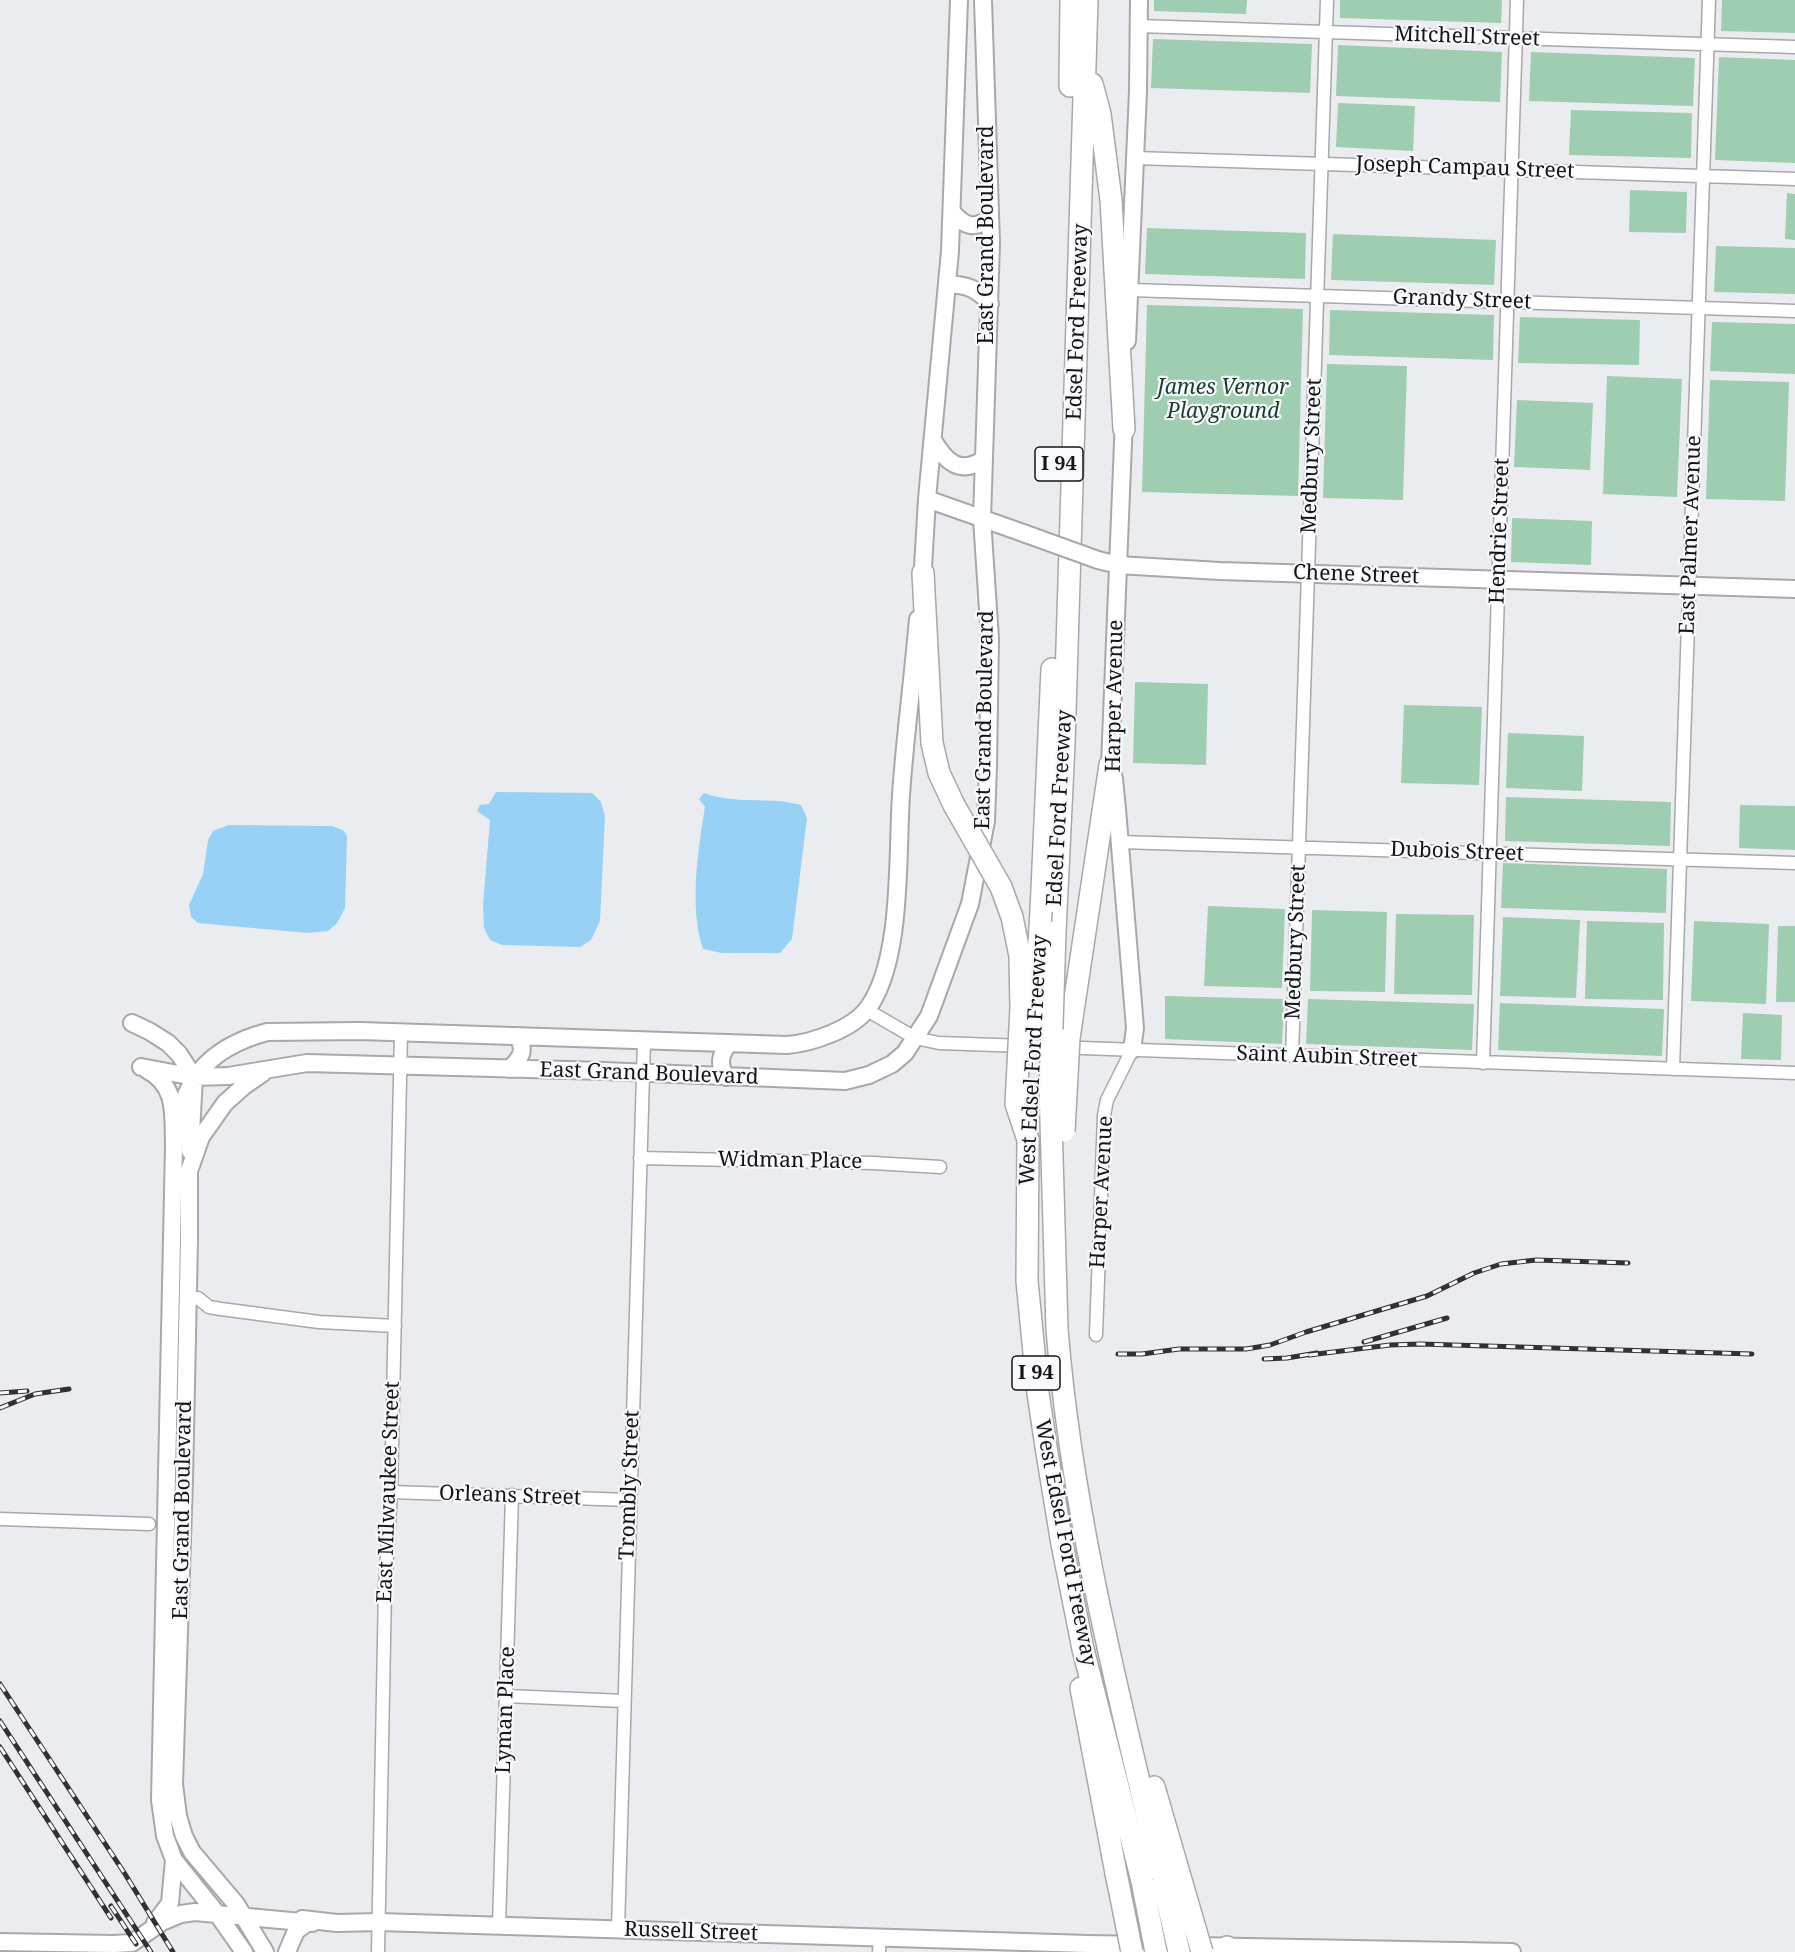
<!DOCTYPE html>
<html>
<head>
<meta charset="utf-8">
<style>
	body { margin:0 }
	canvas { display:block; background:#ebecef }
</style>
</head>
<body>
<canvas width="1795" height="1952"></canvas>
<script>
const ctx = document.querySelector('canvas').getContext('2d');
ctx.lineJoin = 'round';
function fillPath(path, color) { ctx.fillStyle = color; ctx.fill(path, 'evenodd'); }
function trace(path, color, width, dash) { ctx.strokeStyle = color; ctx.lineWidth = width; ctx.lineCap = dash ? 'butt' : 'round'; ctx.setLineDash(dash || []); ctx.stroke(path); }
function label(font, color, halo, rows, align = 'center') {
  ctx.font = font + ' "Noto Serif",serif'; ctx.lineWidth = 4.5; ctx.setLineDash([]); ctx.textBaseline = 'middle'; ctx.strokeStyle = halo; ctx.fillStyle = color; for (const [text, x, y, turn = 0] of rows) {
    ctx.save(); ctx.translate(x, y); ctx.rotate((+turn || 0) * Math.PI / 180); ctx.textAlign = isNaN(turn) ? turn : align; if (halo) ctx.strokeText(text, 0, 0); ctx.fillText(text, 0, 0); ctx.restore();
  }
}
fillPath(new Path2D(`
	M1154,0H1247L1246,14L1154,11Z
	M1340,0H1502L1501,23L1340,18Z
	M1722,0H1795V33L1721,31Z
	M1153,39L1312,44L1310,93L1151,88Z
	M1338,45L1502,52L1500,102L1336,96Z
	M1531,52L1695,58L1693,106L1529,101Z
	M1719,57L1795,60V163L1715,160Z
	M1338,103L1415,106L1413,151L1336,147Z
	M1571,110L1692,113L1691,158L1569,155Z
	M1630,190L1687,192L1686,233L1629,232Z
	M1787,193L1795,194V240L1785,239Z
	M1147,228L1306,233L1305,279L1145,274Z
	M1333,234L1496,240L1494,285L1331,280Z
	M1716,246L1795,248V294L1714,292Z
	M1147,305L1303,309L1298,496L1142,492Z
	M1330,310L1494,315L1493,360L1329,355Z
	M1520,317L1640,320L1639,365L1518,363Z
	M1712,322L1795,324V374L1710,371Z
	M1327,364L1407,366L1403,500L1323,498Z
	M1607,376L1682,379L1677,497L1603,494Z
	M1710,380L1789,382L1785,501L1706,499Z
	M1517,400L1593,403L1590,470L1514,467Z
	M1512,518L1592,521L1591,565L1511,562Z
	M1135,682L1208,684L1206,765L1133,763Z
	M1404,705L1482,707L1479,785L1401,783Z
	M1508,733L1584,736L1582,791L1506,788Z
	M1506,797L1671,802L1670,846L1505,841Z
	M1740,805L1795,806V850L1739,848Z
	M1503,863L1667,869L1666,913L1501,908Z
	M1208,906L1285,909L1282,988L1204,986Z
	M1312,910L1387,912L1385,992L1310,991Z
	M1396,914L1474,915L1472,995L1394,994Z
	M1503,917L1580,920L1576,998L1500,996Z
	M1587,921L1664,923L1663,1000L1585,999Z
	M1694,921L1769,924L1766,1004L1691,1001Z
	M1778,926H1795V1002H1776Z
	M1165,996L1284,999L1282,1044L1165,1039Z
	M1308,999L1474,1004L1472,1050L1306,1044Z
	M1500,1003L1664,1009L1662,1056L1498,1050Z
	M1743,1013L1782,1015L1781,1060L1741,1059Z`), '#9ecdb2');
fillPath(new Path2D(`
	M496,792L592,793L601,802L605,816L600,921L591,940L580,947L502,945L490,940L484,928L483,905L490,820L477,811L480,805L489,804Z
	M704,793C735,805 769,796 801,805L807,818L792,939L780,953H722L703,949C689,907 698,850 705,807L699,799Z
	M229,825L332,826L343,830L347,836L345,908L337,923L328,931L308,933L198,923L191,917L189,905L203,874L208,840L213,831Z`), '#97d1f6');
const street = new Path2D(`
	M1138,26L1795,47
	M1135,158L1795,179
	M1130,290L1795,311
	M1120,842L1795,863
	M867,1010L915,1038L939,1043L1795,1073
	M1292,1056L1327,0
	M1483,1063L1517,0
	M1673,1069L1709,0
	M640,1158L873,1163L940,1167
	M198,1298L209,1307L221,1309L319,1322L395,1326
	M1096,1335L1104,1115L1107,1100L1132,1050
	M391,1492L630,1500
	M0,1519L149,1524
	M506,1696L624,1701
	M499,1926L512,1495
	M618,1929L644,1040
	M378,1952L385,1589L391,1492L401,1033
	M879,1952L880,1937`);
const secondary = new Path2D(`
	M952,212C964,226 975,231 990,217
	M947,284C967,285 977,288 990,304
	M1127,341L1138,91L1139,0
	M1124,418L1110,765L1114,779L1117,809L1135,1028L1132,1050
	M933,440C945,461 960,476 984,459
	M927,499L1026,534
	M1098,560L1118,565L1220,571L1795,589
	M922,584L927,499L950,251L959,0
	M132,1023L149,1031L168,1043L179,1054L194,1077L190,1151
	M141,1067L194,1077L228,1076L307,1063L603,1071L845,1081L869,1075L892,1064L905,1053L929,1016L970,904L986,821L988,766L990,639L982,519L991,243L983,0
	M509,1069C520,1059 527,1051 517,1036
	M147,1070C178,1086 173,1116 174,1146L160,1800L165,1836L174,1860L218,1915L244,1952
	M263,1073L244,1086L225,1103L201,1137L189,1171V1240L184,1480L174,1784L178,1816L184,1836L192,1852L236,1904L265,1952
	M726,1077C718,1064 720,1055 729,1043
	M174,1146C181,1083 204,1049 267,1032L360,1031L787,1045C812,1043 853,1029 868,1008C903,960 897,854 901,795C905,736 913,678 918,619
	M302,1919L337,1923L379,1922L1088,1944L1512,1952
	M155,1923L170,1903L174,1860
	M0,1942L113,1944L132,1943L162,1922L181,1914L195,1912L312,1923
	M287,1952L296,1931L307,1923`);
const highway = new Path2D(`
	M1092,84L1100,114L1111,200L1124,429
	M1070,86L1071,0
	M923,573L932,743L939,773L954,805
	M1041,911L1052,669
	M1055,932L1064,744L1087,0
	M1069,1038L1110,765
	M1028,1140L1027,1281L1038,1393L1046,1447L1062,1544L1083,1649L1142,1881
	M1057,1329C1072,1516 1120,1701 1163,1882
	M1081,1688L1116,1873
	M1154,1787L1179,1873
	M1227,1947V1952`);
trace(street, '#a8a8ab', 15);
trace(secondary, '#a8a8ab', 20);
trace(highway, '#a8a8ab', 24);
trace(street, '#fff', 12);
trace(secondary, '#fff', 16);
trace(highway, '#fff', 21);
const rail = new Path2D(`
	M1364,1342L1447,1318
	M1118,1354H1142L1179,1349H1246L1270,1345L1306,1332L1427,1296L1474,1273L1501,1264L1536,1260L1628,1263
	M1309,1355L1390,1345L1420,1344L1752,1354
	M1264,1359L1287,1358L1317,1353
	M0,1393L27,1391
	M0,1408L35,1394L69,1389
	M0,1684L125,1874L173,1952
	M0,1721L151,1952
	M0,1747L111,1918
	M111,1906L136,1944`);
trace(rail, '#303133', 5);
trace(rail, '#f8f9fc', 3, [9]);
const secondaryBridge = new Path2D(`
	M1026,534L1098,560`);
const highwayBridge = new Path2D(`
	M954,805L1001,887L1012,917L1020,956L1021,1008L1016,1104L1028,1140
	M1055,932L1050,1087L1057,1329
	M1034,1028L1041,911
	M1064,1131L1069,1038
	M1116,1873L1132,1952
	M1179,1873L1202,1952
	M1142,1881L1156,1952
	M1163,1882L1179,1952`);
trace(secondaryBridge, '#a8a8ab', 20, []);
trace(highwayBridge, '#a8a8ab', 24, []);
trace(secondaryBridge, '#fff', 16);
trace(highwayBridge, '#fff', 21);
for (const [x, y, w] of [
	[1059,464,48],
	[1036,1373,48]
]) { const box = new Path2D(); box.roundRect(x - w / 2, y - 17, w, 34, 4.5); ctx.fillStyle = '#f8f9fc'; ctx.fill(box); trace(box, '#131415', 1.5); }
label('bold 20px', '#131415', null, [
	["I 94",1059,464],
	["I 94",1036,1373]
]);
label('21px', '#131415', '#f8f9fc', [
	["Mitchell Street",1467,37,2],
	["Joseph Campau Street",1465,168,2],
	["East Grand Boulevard",987,235,-90],
	["Grandy Street",1462,300,2],
	["Edsel Ford Freeway",1078,322,-88],
	["Medbury Street",1312,456,-88],
	["Hendrie Street",1500,531,-88],
	["East Palmer Avenue",1691,535,-88],
	["Chene Street",1356,575,2],
	["Harper Avenue",1115,696,-89],
	["East Grand Boulevard",985,720,-89],
	["Edsel Ford Freeway",1060,808,-87],
	["Dubois Street",1457,852,2],
	["Medbury Street",1296,942,-88],
	["Saint Aubin Street",1327,1057,2],
	["West Edsel Ford Freeway",1034,1060,-87],
	["East Grand Boulevard",649,1074,2],
	["Widman Place",790,1161,1],
	["Harper Avenue",1102,1192,-87],
	["Trombly Street",630,1485,-88],
	["East Milwaukee Street",389,1492,-88],
	["Orleans Street",510,1496,2],
	["East Grand Boulevard",183,1510,-89],
	["West Edsel Ford Freeway",1065,1543,79],
	["Lyman Place",506,1710,-88],
	["Russell Street",691,1932,2]
]);
label('italic 21px', '#193c2b', '#f8f9fc', [
	["James Vernor",1223,388],
	["Playground",1223,412]
]);
</script>
</body>
</html>
